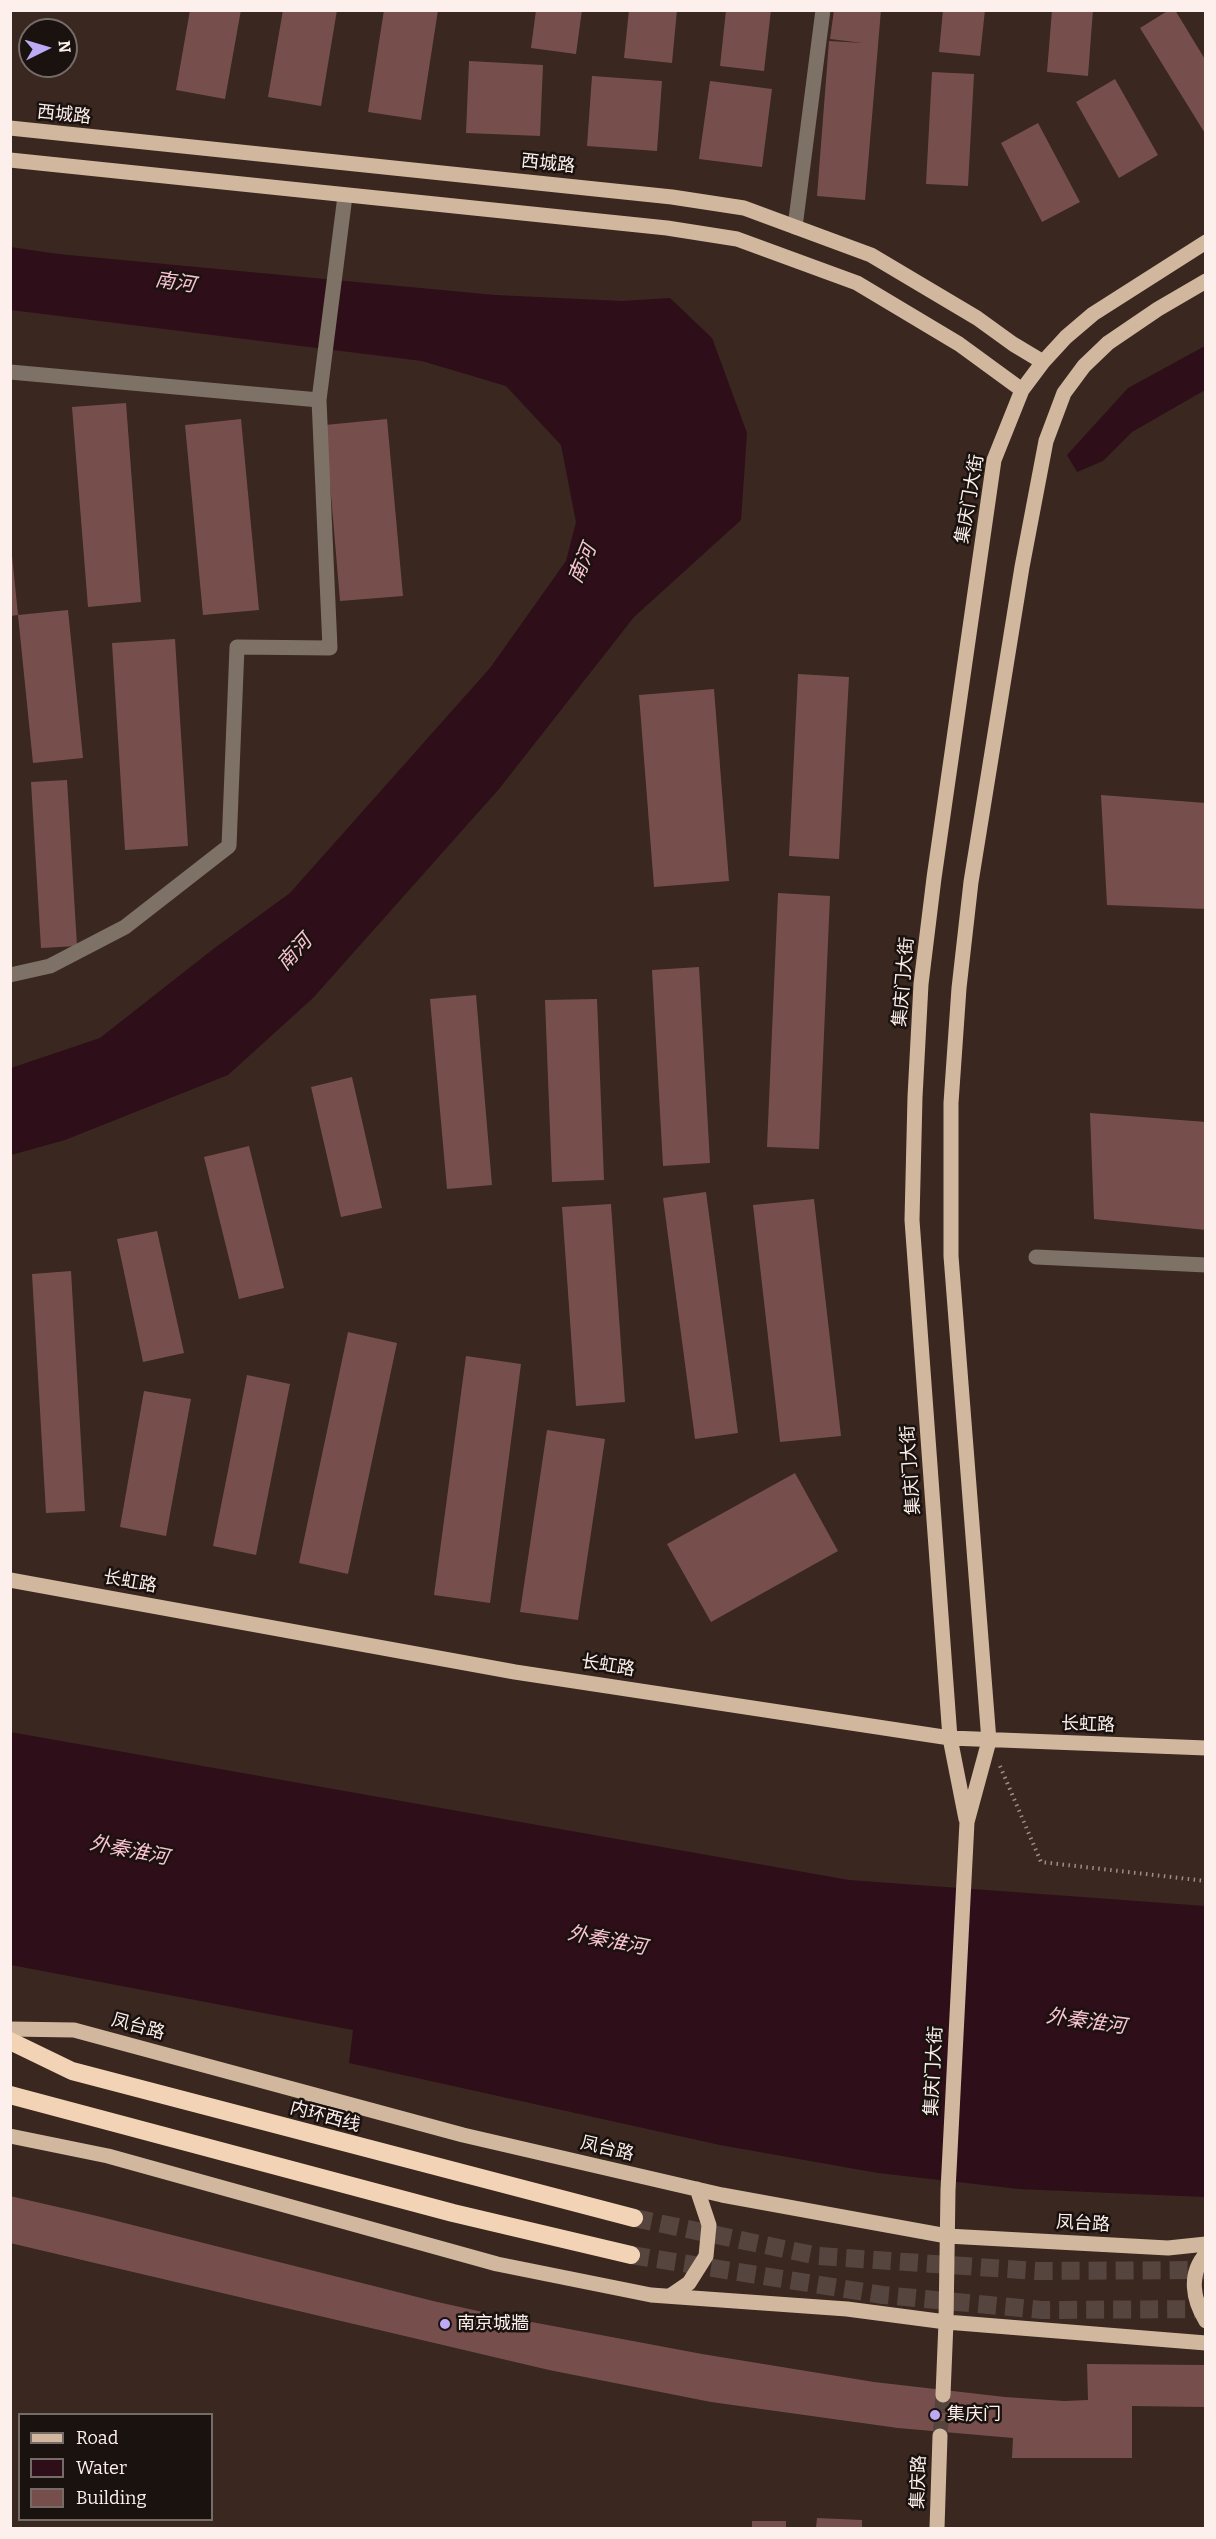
<!DOCTYPE html>
<html>
<head>
<meta charset="utf-8">
<style>
	body { margin:0 }
	#map { position:relative; width:1216px; height:2539px; overflow:hidden; background:#392720; font-family:Bitter,serif }
	canvas { display:block }
	.frame { position:absolute; inset:0; border:12px solid #fdf0ec; pointer-events:none }
	.legend { position:absolute; left:18px; top:2413px; width:195px; height:108px; box-sizing:border-box; background:#1a120f; border:2px solid #756b67; margin:0; padding:8px 10px; list-style:none; font-size:18px; color:#fdf0ec }
	.legend li { display:flex; align-items:center; gap:12px; height:30px }
	.legend b { width:30px; border:2px solid #756b67 }
	.north { position:absolute; left:18px; top:18px; width:60px; height:60px; box-sizing:border-box; background:#1a120f; border:2px solid #756b67; border-radius:50%; rotate:85deg; font-size:16px; font-weight:700; line-height:24px; text-align:center; color:#fdf0ec }
	.north::after { content:''; display:block; margin:auto; width:21px; height:27px; background:#bcaaf5; clip-path:polygon(50% 0,100% 100%,50% 72%,0 100%) }
</style>
</head>
<body>
<div id="map">
<canvas width="1216" height="2539"></canvas>
<div class="frame"></div>
<ul class="legend">
<li><b style="height:8px;background:#d2b79f"></b>Road</li>
<li><b style="height:16px;background:#2d0e19"></b>Water</li>
<li><b style="height:16px;background:#764f4d"></b>Building</li>
</ul>
<div class="north">N</div>
</div>
<script>
const ctx = document.querySelector('canvas').getContext('2d');
ctx.lineJoin = 'round';
function fillPath(path, color) { ctx.fillStyle = color; ctx.fill(path, 'evenodd'); }
function trace(path, color, width, dash) { ctx.strokeStyle = color; ctx.lineWidth = width; ctx.lineCap = dash ? 'butt' : 'round'; ctx.setLineDash(dash || []); ctx.stroke(path); }
function label(font, color, halo, rows, align = 'center') {
  ctx.font = font + ' Bitter,"Noto Sans SC",serif'; ctx.lineWidth = 5; ctx.setLineDash([]); ctx.textBaseline = 'middle'; ctx.strokeStyle = halo; ctx.fillStyle = color; for (const [text, x, y, turn = 0] of rows) {
    ctx.save(); ctx.translate(x, y); ctx.rotate((+turn || 0) * Math.PI / 180); ctx.textAlign = isNaN(turn) ? turn : align; if (halo) ctx.strokeText(text, 0, 0); ctx.fillText(text, 0, 0); ctx.restore();
  }
}
fillPath(new Path2D(`
	M10,247L58,254L495,295L622,301L670,298L712,338L747,433L741,520L634,617L499,789L313,998L228,1075L65,1140L11,1155V1068L100,1038L212,950L290,893L490,668L566,561L576,522L561,445L506,386L422,361L11,310Z
	M1205,346V390L1132,432L1103,461L1077,472L1067,455L1128,388Z
	M10,1732L849,1880L1205,1906V2197L1019,2189L878,2173L720,2145L349,2063L353,2030L11,1965Z`), '#2d0e19');
fillPath(new Path2D(`
	M190,10H241L225,99L176,90Z
	M283,10H337L321,106L268,97Z
	M384,10H438L421,120L368,112Z
	M536,10H582L576,54L531,48Z
	M629,10H677L672,63L624,58Z
	M726,10H771L764,71L720,66Z
	M834,10H881L865,200L817,196L829,41L863,43L830,39Z
	M943,10H985L980,56L939,52Z
	M1052,10H1093L1088,76L1047,72Z
	M1169,10H1175L1206,61V135L1140,28Z
	M469,61L543,65L540,136L466,133Z
	M932,72L974,74L968,186L926,184Z
	M592,76L662,81L657,151L587,146Z
	M1115,79L1158,155L1119,178L1076,102Z
	M710,81L772,89L762,167L699,159Z
	M1038,123L1080,202L1042,222L1001,143Z
	M126,403L141,602L88,607L72,407Z
	M241,419L259,610L203,615L185,425Z
	M387,419L403,596L340,601L325,425Z
	M10,535L18,615L10,616Z
	M68,610L83,758L33,763L18,615Z
	M175,639L188,846L125,850L112,643Z
	M798,674L849,677L839,859L789,856Z
	M714,689L729,881L654,887L639,695Z
	M67,780L77,946L41,948L31,782Z
	M1101,795L1206,803V909L1107,905Z
	M778,893L830,896L819,1149L767,1147Z
	M699,967L710,1163L663,1166L652,970Z
	M476,995L492,1185L447,1189L430,999Z
	M597,999L604,1180L552,1182L545,1000Z
	M352,1077L382,1208L341,1217L311,1087Z
	M1090,1113L1206,1122V1230L1094,1219Z
	M249,1146L284,1288L239,1299L204,1157Z
	M706,1192L738,1433L695,1439L663,1198Z
	M814,1199L841,1436L780,1442L753,1205Z
	M611,1204L625,1402L576,1406L562,1207Z
	M157,1231L184,1353L143,1362L117,1239Z
	M71,1271L85,1511L46,1513L32,1274Z
	M348,1332L397,1343L348,1574L299,1563Z
	M466,1356L521,1364L490,1603L434,1595Z
	M247,1375L290,1384L256,1555L213,1546Z
	M144,1391L191,1399L166,1536L120,1527Z
	M547,1430L605,1439L578,1620L520,1612Z
	M795,1473L838,1551L711,1622L667,1544Z
	M10,2196L97,2216L433,2301L505,2317L702,2354L874,2382L1005,2397L1064,2401L1088,2400L1087,2364L1206,2365V2407L1132,2406V2458H1012L1013,2438L898,2428L711,2402L549,2370L10,2243Z
	M817,2518L862,2520V2528H816Z
	M752,2521H786V2528H752Z`), '#764f4d');
trace(new Path2D(`
	M940,2436L943,2395`), '#56453f', 15, [15, 8]);
trace(new Path2D(`
	M634,2218L818,2256L1037,2271L1206,2270
	M631,2255L883,2295L1042,2310L1206,2309`), '#56453f', 18, [18, 9]);
trace(new Path2D(`
	M1000,1766L1041,1862L1206,1881`), '#9e8e89', 4, [1.5, 4.5]);
trace(new Path2D(`
	M795,227L823,10
	M10,372L319,400
	M10,975L50,966L125,927L229,846L237,647L330,648L319,400L345,196
	M1036,1257L1206,1265`), '#7e7166', 15);
trace(new Path2D(`
	M10,128L672,197L744,208L871,255L977,318L1013,344L1043,362
	M10,160L667,228L737,239L857,283L959,344L1022,390
	M10,1580L515,1672L950,1738L1206,1748
	M966,1819L950,1738L912,1220L915,1097L921,984L934,878L994,460L1022,390L1043,362L1066,337L1093,314L1206,242
	M10,2029L74,2030L463,2135L722,2195L947,2236L1168,2248L1206,2244
	M10,2136L108,2156L497,2264L651,2295L847,2309L946,2322L1206,2343
	M1206,2254C1188,2274 1193,2300 1206,2321
	M670,2296L689,2283L706,2256L709,2225L697,2189
	M943,2395L946,2322L948,2190L967,1822L989,1741L951,1256V1103L959,988L971,882L1022,567L1046,441L1064,393L1084,366L1108,343L1158,309L1206,281
	M937,2528L940,2436`), '#d2b79f', 15);
trace(new Path2D(`
	M10,2041L72,2071L634,2218
	M10,2095L453,2213L631,2255`), '#f3d3b5', 18);
for (const [x, y, r, color] of [
	[445,2324,6,"#bcaaf5"],
	[935,2415,6,"#bcaaf5"]
]) { const dot = new Path2D(); dot.arc(x, y, r, 0, 2 * Math.PI); ctx.fillStyle = color; ctx.fill(dot); trace(dot, '#1a120f', 2); }
label('18px', '#fdf0ec', '#1a120f', [
	["西城路",64,115,6],
	["西城路",548,164,6],
	["集庆门大街",970,499,-80],
	["集庆门大街",904,982,-85],
	["集庆门大街",911,1470,-94],
	["长虹路",130,1582,10],
	["长虹路",608,1666,9],
	["长虹路",1088,1725,2],
	["凤台路",138,2027,15],
	["集庆门大街",934,2071,-87],
	["内环西线",325,2117,15],
	["凤台路",607,2149,13],
	["凤台路",1083,2224,3],
	["集庆路",919,2482,-88]
]);
label('18px', '#fdf0ec', '#1a120f', [
	["南京城牆",457,2324],
	["集庆门",947,2415]
], 'left');
label('italic 20px', '#fbc3d3', '#1a120f', [
	["南河",175,283,9],
	["南河",583,564,-67],
	["南河",295,953,-48],
	["外秦淮河",129,1851,11],
	["外秦淮河",607,1941,11],
	["外秦淮河",1086,2022,8]
]);
</script>
</body>
</html>
